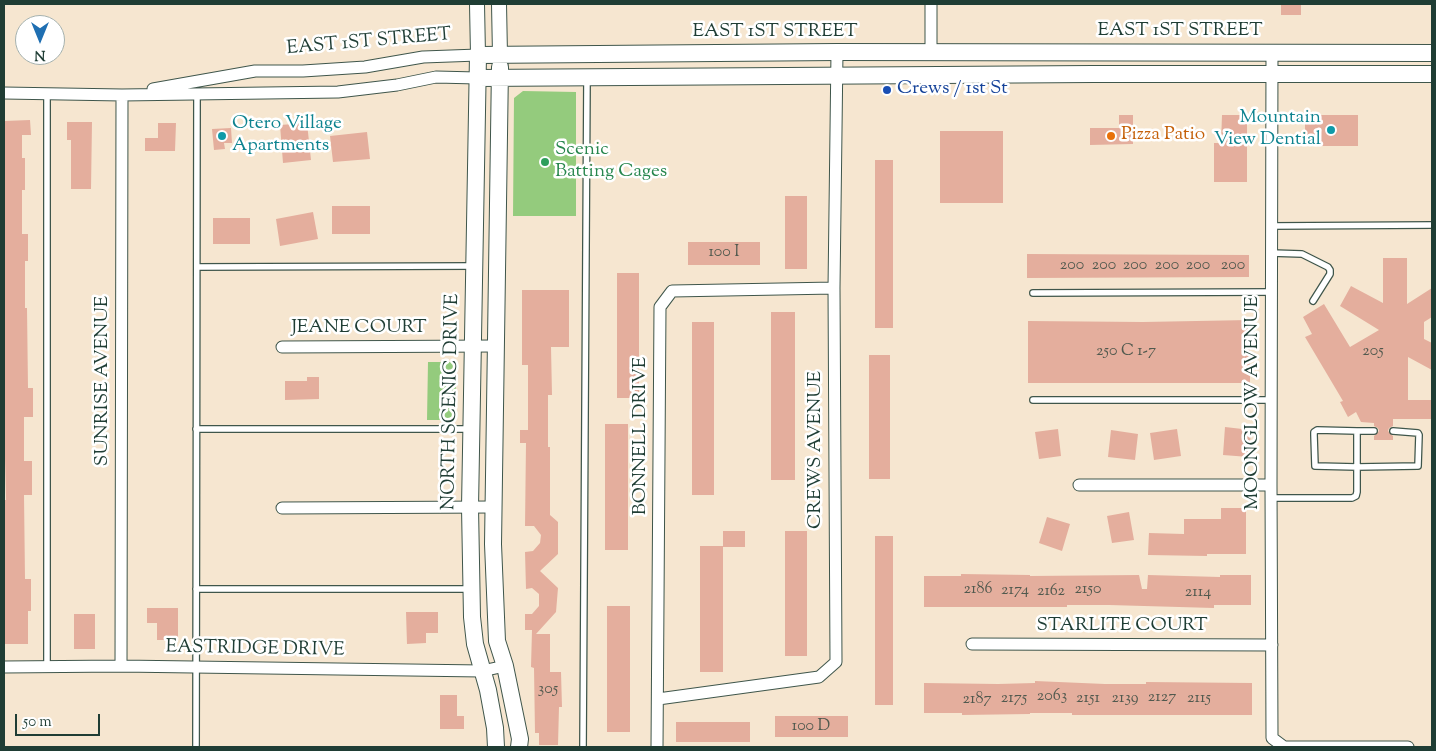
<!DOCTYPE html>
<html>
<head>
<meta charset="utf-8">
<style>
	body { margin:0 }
	#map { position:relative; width:1436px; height:751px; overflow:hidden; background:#f6e6d0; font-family:"Sorts Mill Goudy",serif }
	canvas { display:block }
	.frame { position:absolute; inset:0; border:5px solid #1f3d34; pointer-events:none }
	.north { position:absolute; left:15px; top:15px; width:50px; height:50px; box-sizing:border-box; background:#fff; border:1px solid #a5b1ae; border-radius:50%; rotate:180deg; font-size:14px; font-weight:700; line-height:20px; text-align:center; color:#1f3d34 }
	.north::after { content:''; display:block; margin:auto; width:18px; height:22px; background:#1f6fb2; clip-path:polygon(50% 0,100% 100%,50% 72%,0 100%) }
	.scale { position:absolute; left:15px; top:714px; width:85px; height:22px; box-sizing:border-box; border:2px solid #1f3d34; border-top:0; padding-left:6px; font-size:15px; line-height:18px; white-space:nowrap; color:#1f3d34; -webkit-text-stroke:4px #fff; paint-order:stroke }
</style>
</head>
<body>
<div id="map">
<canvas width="1436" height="751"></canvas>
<div class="frame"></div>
<div class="north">N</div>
<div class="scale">50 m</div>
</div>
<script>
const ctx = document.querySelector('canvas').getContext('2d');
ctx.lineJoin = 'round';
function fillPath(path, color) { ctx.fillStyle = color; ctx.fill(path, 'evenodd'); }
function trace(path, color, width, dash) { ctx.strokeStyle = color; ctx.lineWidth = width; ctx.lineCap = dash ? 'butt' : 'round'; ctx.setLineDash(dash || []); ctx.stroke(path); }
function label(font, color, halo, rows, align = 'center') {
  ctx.font = font + ' "Sorts Mill Goudy",serif'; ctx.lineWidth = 5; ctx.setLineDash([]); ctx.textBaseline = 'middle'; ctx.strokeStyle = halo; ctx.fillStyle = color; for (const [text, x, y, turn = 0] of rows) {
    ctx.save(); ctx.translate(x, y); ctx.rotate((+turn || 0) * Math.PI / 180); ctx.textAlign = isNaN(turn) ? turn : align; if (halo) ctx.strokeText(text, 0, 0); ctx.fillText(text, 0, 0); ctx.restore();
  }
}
fillPath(new Path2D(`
	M523,91L576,92V216H513L514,98Z
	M428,362H456V420H427Z`), '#94cb7d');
fillPath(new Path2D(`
	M1281,4H1301V15H1281Z
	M1119,115H1133V144L1090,145V128H1119Z
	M1222,115H1247V182H1214V143H1221Z
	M1305,115H1358V146H1305Z
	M30,120L31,135H22V158H25V190H22V234H28V261H25V308H27L28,388H33V417H24V461H32V495H24L25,579H31V611H28V644H4V500H6L4,417V121Z
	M67,122H92L91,189H71V140H67Z
	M158,123H176L175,151H145V138H158Z
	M307,123L311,160L283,163L280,125Z
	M231,128L232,143H224L225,149L214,150L212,129Z
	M940,131H1003V203H940Z
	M367,132L370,159L333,162L330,136Z
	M875,160H893V328H875Z
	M785,196H807V269H785Z
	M332,206H370V234H332Z
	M313,212L318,239L280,246L276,219Z
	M213,218H250V244H213Z
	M688,242H760V265H688Z
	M1027,254L1249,255V277L1027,278Z
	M1383,258H1407V304L1432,288V317L1424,322V339L1432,343V370L1408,357V400H1432V419H1393V426L1389,428L1388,431L1393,436V440H1374V436L1379,431L1378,428L1374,426V423L1361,422L1356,412L1348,417L1340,402L1343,401L1305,337L1312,334L1303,317L1324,304L1350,347L1379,330L1340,306L1351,286L1383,303Z
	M617,273H639V398H617Z
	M522,290H569V347H551L552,395H548V447H550V515L558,522V554L540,571L558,588L556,612L536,634H550V672H561L562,707H559L558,745H539V733H535L534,668L531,667L532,630H525V614H532L539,606V594L532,588L526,589L525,552L533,551L540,543L541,535L534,526H525L526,443H520V430H528V365H522Z
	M771,312H795V480H771Z
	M1250,320V383H1028V321L1143,322Z
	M692,322H714V495H692Z
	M869,355H890V479H869Z
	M307,377H319V399L285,400V381H307Z
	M605,424H628V550H605Z
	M1225,427L1251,430L1249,457L1223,455Z
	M1058,429L1061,456L1039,459L1035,432Z
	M1177,429L1181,456L1154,460L1150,433Z
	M1111,430L1138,434L1135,460L1108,457Z
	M1221,508H1246V554H1207V556L1148,555L1149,533L1184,534V519H1221Z
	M1129,512L1134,540L1112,543L1107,516Z
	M1047,517L1070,524L1062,551L1039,543Z
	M723,531H745V547H723Z
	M785,531H807V656H785Z
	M875,536H893V705H875Z
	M700,546H723V672H700Z
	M961,574L1030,575V576L1139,575L1142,589H1147L1148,575L1220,577V575H1251V605H1214V608L1109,605H1067V607H924V576H961Z
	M607,606H630V732H607Z
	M147,608H178V640H157V623H147Z
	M406,612H438V633H426V643L407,644Z
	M74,614H95V649H74Z
	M1035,681L1105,684H1146V682L1252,683V715H1072V713H1030V714L962,715V713H924V683L998,684L1035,683Z
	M440,695H457V716H464V729H440Z
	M775,716H848V737H775Z
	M676,722H750V742H676Z`), '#e4ae9d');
const service = new Path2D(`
	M47,93V666
	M1272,226L1432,225
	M1271,253L1302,254L1328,267L1330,270V274L1313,301
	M197,267L472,266
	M1033,293L1271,292
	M1033,400H1271
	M196,429H469
	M1357,431H1374
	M1271,498H1352L1356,496L1357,492V431L1317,430L1314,432V435L1315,466L1357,467L1418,466L1419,435L1418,433L1393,431
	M196,589H469
	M196,747L197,95
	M583,747L587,78`);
const minor = new Path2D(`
	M931,4V52
	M1272,52L1271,485L1272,738L1284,747H1408
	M153,89L255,71H303L365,67L423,57L478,55
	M4,93L122,95L338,92L397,85L436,77L477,78
	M282,347L496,346
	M1079,485H1271
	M282,508L494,507
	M972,644L1272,645
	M121,666L122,95
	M4,667L121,666L482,671L505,666
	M658,699L819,677L836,662L834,288L837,52
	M657,747L660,307L672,291L834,288`);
const tertiary = new Path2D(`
	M477,4L478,55
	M499,4L500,55`);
const secondary = new Path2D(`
	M500,67L493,544L497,641L505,666L520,739L519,747
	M477,78L1093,74H1432
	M496,747L495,728L488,690L475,644L472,617L470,507L478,55L837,52L1432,53`);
trace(service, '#3f564b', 8);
trace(minor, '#3f564b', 13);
trace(tertiary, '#3f564b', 16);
trace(secondary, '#3f564b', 18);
trace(service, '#fff', 5.5);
trace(minor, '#fff', 11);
trace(tertiary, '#fff', 14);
trace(secondary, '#fff', 16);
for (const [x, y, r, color] of [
	[887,90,5,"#1a4fb4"],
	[1331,130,5,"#0f9aa8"],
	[222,136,5,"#0f9aa8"],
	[1111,136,5,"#e8710a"],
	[545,162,5,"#2e9e5b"]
]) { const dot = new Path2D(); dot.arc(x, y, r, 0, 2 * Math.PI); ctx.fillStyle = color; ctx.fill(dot); trace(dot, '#fff', 2); }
label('16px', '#50594e', null, [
	["100 I",724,253],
	["200",1072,266],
	["200",1104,266],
	["200",1135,266],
	["200",1167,266],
	["200",1198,266],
	["200",1233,266],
	["250 C 1-7",1126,352],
	["205",1373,352],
	["2186",978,590],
	["2150",1088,590],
	["2174",1015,591],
	["2162",1051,592],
	["2114",1198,593],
	["305",548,690],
	["2063",1052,697],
	["2127",1162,698],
	["2175",1014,699],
	["2151",1088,699],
	["2139",1125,699],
	["2115",1199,699],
	["2187",977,700],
	["100 D",811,727]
]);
label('19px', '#1f3d34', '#fff', [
	["EAST 1ST STREET",1180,32],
	["EAST 1ST STREET",775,33],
	["EAST 1ST STREET",369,43,-5],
	["JEANE COURT",359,329],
	["SUNRISE AVENUE",104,381,-90],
	["NORTH SCENIC DRIVE",452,402,-89],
	["MOONGLOW AVENUE",1254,403,-90],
	["BONNELL DRIVE",642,436,-90],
	["CREWS AVENUE",817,450,-90],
	["STARLITE COURT",1122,627],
	["EASTRIDGE DRIVE",255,650,1]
]);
label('19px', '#164399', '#fff', [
	["Crews / 1st St",897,90]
], 'left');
label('19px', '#0d838f', '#fff', [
	["Mountain",1321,119],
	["View Dential",1321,141],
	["Otero Village",232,125,"left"],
	["Apartments",232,147,"left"]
], 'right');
label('19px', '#c56008', '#fff', [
	["Pizza Patio",1121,136]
], 'left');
label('19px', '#27864d', '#fff', [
	["Scenic",555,151],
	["Batting Cages",555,173]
], 'left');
</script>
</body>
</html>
